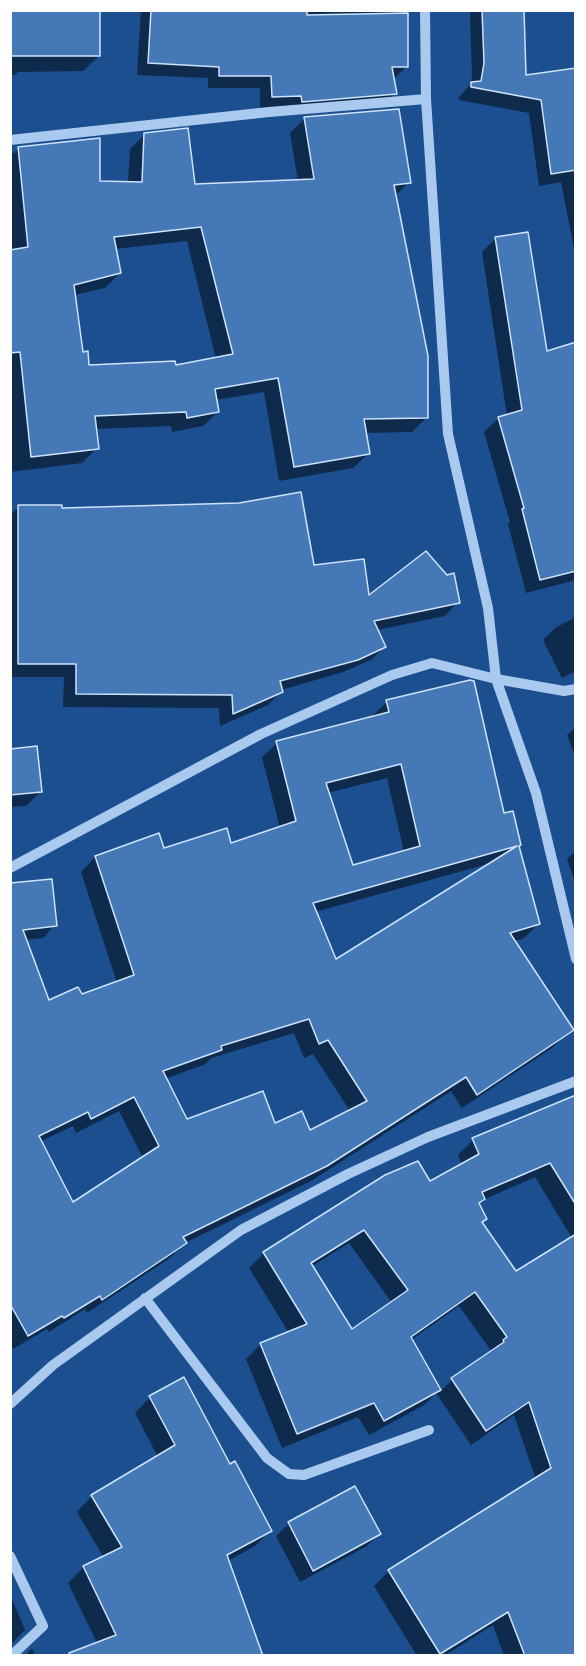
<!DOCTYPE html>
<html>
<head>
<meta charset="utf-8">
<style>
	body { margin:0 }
	#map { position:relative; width:586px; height:1666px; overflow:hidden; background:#1b4f8f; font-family:Raleway,sans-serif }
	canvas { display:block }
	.frame { position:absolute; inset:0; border:12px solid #fff; pointer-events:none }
</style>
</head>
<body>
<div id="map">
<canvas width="586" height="1666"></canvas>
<div class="frame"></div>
</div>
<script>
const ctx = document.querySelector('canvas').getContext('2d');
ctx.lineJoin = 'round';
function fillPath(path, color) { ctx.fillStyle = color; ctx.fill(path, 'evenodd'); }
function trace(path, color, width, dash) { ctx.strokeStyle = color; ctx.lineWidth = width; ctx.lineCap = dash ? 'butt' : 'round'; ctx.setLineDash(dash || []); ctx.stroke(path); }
fillPath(new Path2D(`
	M10,10L99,56L83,71L18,72L15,75H10Z
	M141,10H401L407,66L395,78H393L395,93L383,105L260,108V88H208V78L137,75Z
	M472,10H522L524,76L576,69V259L561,182L539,186L529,113L459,100V97L470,85L472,77L470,13Z
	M305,118L409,182L395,196L427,417L412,432L364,433L368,454L353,468L279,481L264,392L216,400L218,412L203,426L172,432L171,426L95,429L97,448L82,463L10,472V153H14L19,148L99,183H128L130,149L145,134L194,186L298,181L290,133ZM187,241L216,359L174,367L88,366L82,354L74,295L105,288L120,273L115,249Z
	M496,238L546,353L576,343V580L526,593L508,524L510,522L484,432L499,418L507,416L482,252Z
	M19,507L61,510L312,567L367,598L458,602L445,616L377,630L384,647L371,660L343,672L281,690V692L268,705L220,726L219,708L63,707L64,677H10V515Z
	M576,617V671L562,678L543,640L555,628Z
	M387,702L503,815L517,847L538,924L523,939L514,941L567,1033L552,1048L462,1108L451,1091L311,1181L185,1243L170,1258L87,1313L85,1309L49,1332L47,1329L13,1349L10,1346V885L55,925L43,938L25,940L48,1002L81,996L117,983L81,872L95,857L230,845L280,828L262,757L277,743L372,716ZM387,778L404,852L352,867L327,793ZM491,863L336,961L315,912ZM294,1033L304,1058L313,1054L350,1111L309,1132L274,1125L186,1121L165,1079L206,1064L211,1058ZM119,1111L143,1158L72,1204L41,1141L73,1126L76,1133Z
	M576,727V759L567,735Z
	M10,750L40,792L26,806L10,807Z
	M576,850V885L567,859Z
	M576,1097V1656H504L493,1625L444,1656H417L374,1586L389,1571L536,1480L514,1415L471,1445L436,1393L424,1405L369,1435L358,1417L282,1448L246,1359L261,1344L289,1333L249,1268L264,1253L385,1176L429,1183L462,1165L458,1155L473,1140ZM535,1177L572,1238L515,1273L481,1223L485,1219L478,1204L483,1200ZM349,1243L392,1303L351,1331L311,1267ZM459,1306L492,1352L452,1380L440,1392L411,1340Z
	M150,1397L229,1466L270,1531L255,1546L228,1561L100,1649L68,1583L84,1567L104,1558L77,1512L92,1496L158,1457L135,1413Z
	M355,1488L379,1534L367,1546L300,1582L276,1536L289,1524Z
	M10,1594L25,1630L10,1645Z
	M32,1648L35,1656H25Z`), '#0007');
const building = new Path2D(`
	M10,10H100V56H10Z
	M151,10H307V15L408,13V67H392L397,94L302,102L301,96L272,97L271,76H219V67L148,63Z
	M482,10H524L526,75L576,68V170L551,174L541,100L471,87V82L481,81L484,63Z
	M399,109L411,183L394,185L428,356V418L364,419L370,454L294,467L278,378L215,389L219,412L187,418L186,412L95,416L99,449L31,457L20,352L10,353V250L28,247L18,147L100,138V181L142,182L144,133L188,128L195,184L314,179L304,117ZM201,227L233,354L176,365L175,361L89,365L88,351L83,352L74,285L121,273L114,237Z
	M528,232L547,351L576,342V571L540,580L522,509L524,508L498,417L522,410L495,237Z
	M301,492L314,565L364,559L369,595L426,551L447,575L454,573L460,603L374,621L386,647L358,660L280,681L283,692L233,714L232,695L76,694V664H18V505H62V508L239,503Z
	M470,680L474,681L504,813L513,811L521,845L519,846L540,924L510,933L574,1030L477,1095L466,1077L327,1166L183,1237L187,1243L102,1300L100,1296L64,1318L62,1316L28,1336L10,1304V883L52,879L57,926L23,930L49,1000L78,987L82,994L134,975L95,856L159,833L164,848L227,828L231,843L296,821L276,741L389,712L386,700ZM401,764L420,846L353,865L326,783ZM517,846L336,959L313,903ZM309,1019L319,1044L328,1040L367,1101L310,1130L302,1111L275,1123L263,1091L187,1119L163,1071L222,1050L221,1046ZM134,1097L159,1146L73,1202L39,1136L88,1112L91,1119Z
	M37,746L42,792L10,795V749Z
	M576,1095V1205L550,1163L482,1192L485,1199L479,1203L487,1219L482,1222L516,1271L576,1234V1656H525L508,1612L440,1654L388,1570L551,1468L529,1402L486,1431L451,1378L504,1342L503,1340L507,1337L475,1292L411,1337L441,1390L384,1421L374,1403L297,1434L260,1343L307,1324L263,1252L385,1175L418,1161L430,1181L479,1154L472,1138ZM364,1230L408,1290L352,1329L311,1263Z
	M184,1377L230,1464L235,1461L272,1531L227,1555L263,1656H69V1653L116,1635L83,1566L122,1547L91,1495L175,1445L149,1396Z
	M355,1486L381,1534L313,1571L288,1522Z`);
fillPath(building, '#4478b7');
trace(building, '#cfe3fa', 1.5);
trace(new Path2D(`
	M425,10L426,99L448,434L488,608L496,679L536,793L576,959
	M10,140L269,112L426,99
	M10,868L261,734L392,675L432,663L496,679L564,691L576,689
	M145,1298L267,1458L289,1474L304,1475L429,1430
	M10,1404L53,1365L241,1230L348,1174L428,1137L576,1081
	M10,1556L43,1626L11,1656`), '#a9c9ee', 10);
</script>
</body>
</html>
